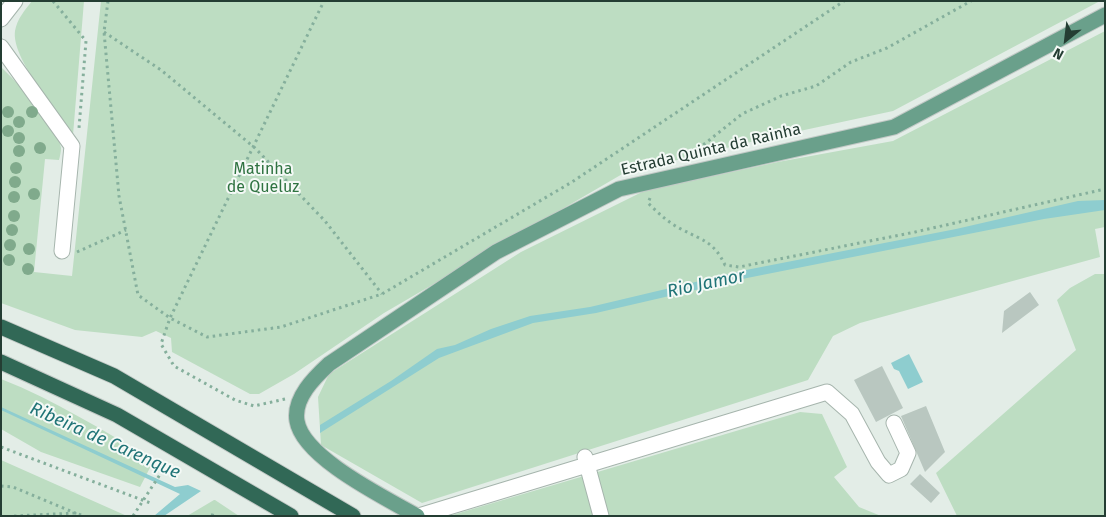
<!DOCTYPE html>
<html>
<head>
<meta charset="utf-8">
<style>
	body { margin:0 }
	#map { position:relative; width:1106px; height:517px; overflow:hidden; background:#e3ede7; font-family:"Fira Sans",sans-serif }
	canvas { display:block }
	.frame { position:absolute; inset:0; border:2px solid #243d33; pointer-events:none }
	.north { position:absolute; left:1041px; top:15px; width:50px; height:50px; -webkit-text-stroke:4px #f4f9f6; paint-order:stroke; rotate:209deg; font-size:14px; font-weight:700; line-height:20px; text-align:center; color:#243d33 }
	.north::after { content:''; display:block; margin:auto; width:18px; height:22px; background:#243d33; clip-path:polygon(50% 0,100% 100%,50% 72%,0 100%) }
</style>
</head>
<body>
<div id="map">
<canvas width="1106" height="517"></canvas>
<div class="frame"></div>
<div class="north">N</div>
</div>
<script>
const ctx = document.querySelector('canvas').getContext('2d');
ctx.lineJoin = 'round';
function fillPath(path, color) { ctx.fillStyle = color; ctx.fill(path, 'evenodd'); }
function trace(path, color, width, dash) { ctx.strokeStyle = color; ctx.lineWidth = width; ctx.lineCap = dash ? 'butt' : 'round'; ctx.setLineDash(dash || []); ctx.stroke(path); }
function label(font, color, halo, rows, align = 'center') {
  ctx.font = font + ' "Fira Sans",sans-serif'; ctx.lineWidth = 4; ctx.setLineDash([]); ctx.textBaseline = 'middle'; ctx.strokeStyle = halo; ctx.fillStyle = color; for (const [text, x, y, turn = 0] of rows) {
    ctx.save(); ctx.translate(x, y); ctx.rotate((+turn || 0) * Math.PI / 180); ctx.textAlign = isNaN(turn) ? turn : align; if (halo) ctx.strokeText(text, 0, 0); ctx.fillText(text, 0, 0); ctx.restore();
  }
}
fillPath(new Path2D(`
	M32,1H84L73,135C58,112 11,58 15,31C17,19 25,10 32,1Z
	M101,1H1100L893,111L767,138L624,173L384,313L294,374L259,394H250L172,352L171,338L156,331L142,337L75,330L1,303V67C17,82 59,126 61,148C61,152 60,156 59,160L45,159L34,272L72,276Z
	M1105,31V227L1095,229L1100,257L860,323L833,336L808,380L422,503L321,445L318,397L329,374L521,252L644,191L778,162L893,141Z
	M1095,274H1105V516H957L936,473L1076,350L1057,300L1070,288Z
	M1,379C55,400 105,432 154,460L140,487L41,452L1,429Z
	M800,412L822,414L847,467L834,477L859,507L881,516H449Z
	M1,460L127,516H1Z
	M215,500L239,516H187L214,500Z`), '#bdddc2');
fillPath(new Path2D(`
	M1105,200V210L1044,219L747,278L596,313L533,323L439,358L320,433V425L391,381L437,349L455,345L491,329L530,316L590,307L746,270L956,229L1078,201Z
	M909,354L923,382L908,389L899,371L894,369L891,363Z
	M1,407L175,487L188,485L201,491L164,516H154L180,494L1,410Z`), '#8ecdcf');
fillPath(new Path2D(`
	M1030,292L1039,305L1002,333L1004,311Z
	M882,366L903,408L876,422L854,380Z
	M926,406L945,452L925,472L901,416Z
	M920,474L940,493L931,503L910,484Z`), '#b9c7c0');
const minor = new Path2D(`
	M1,19L15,1
	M1,47L72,146L62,251
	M585,457L601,516
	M419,516L827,392L852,414L878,462L889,475L901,469L908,453L894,423`);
const major = new Path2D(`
	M417,516C386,498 303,458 297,421C293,398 315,377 329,364L496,252L619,189L894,127L1105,15`);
const highway = new Path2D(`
	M1,327L114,376L353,516
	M1,362L117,415L291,516`);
trace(minor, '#a6b5ad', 17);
trace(major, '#c2c9c6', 17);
trace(highway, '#c2c9c6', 17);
trace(new Path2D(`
	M53,1L86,41L79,128
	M108,1L104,32L119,196L138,295L170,318L207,337L281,327L382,294L572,182L844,1
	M104,32L161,70L255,148L325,221L382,294
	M688,157L742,114L781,96L816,86L851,62L887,48L971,1
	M650,198L648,203C659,214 670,224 683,230C704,241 714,242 725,265L739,267L915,232L1105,189
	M77,252L126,230
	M285,399L254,406L235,400L174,366L161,344L170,318L324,1
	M1,447L153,504
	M1,486L13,487L75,513L74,516
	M14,516L75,513L84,516
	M133,516L163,470
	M212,516L214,510`), '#85af9c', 3, [2.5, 4]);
trace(minor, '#fff', 15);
trace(major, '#6aa08b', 15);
trace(highway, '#316856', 15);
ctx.fillStyle = '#80aa8c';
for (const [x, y] of [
	[8,112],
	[32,112],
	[19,122],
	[8,131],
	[19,138],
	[40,148],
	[19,151],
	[16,168],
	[15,182],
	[34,194],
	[14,197],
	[14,216],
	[12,230],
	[10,245],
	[29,249],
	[9,260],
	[28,269]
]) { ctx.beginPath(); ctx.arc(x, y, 6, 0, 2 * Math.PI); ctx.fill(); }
label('16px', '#243d33', '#f4f9f6', [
	["Estrada Quinta da Rainha",711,150,-13]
]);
label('16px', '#2f7341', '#f4f9f6', [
	["Matinha",263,170],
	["de Queluz",263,188]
]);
label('italic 18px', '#207477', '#f4f9f6', [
	["Rio Jamor",706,284,-12],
	["Ribeira de Carenque",105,441,24]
]);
</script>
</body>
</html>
